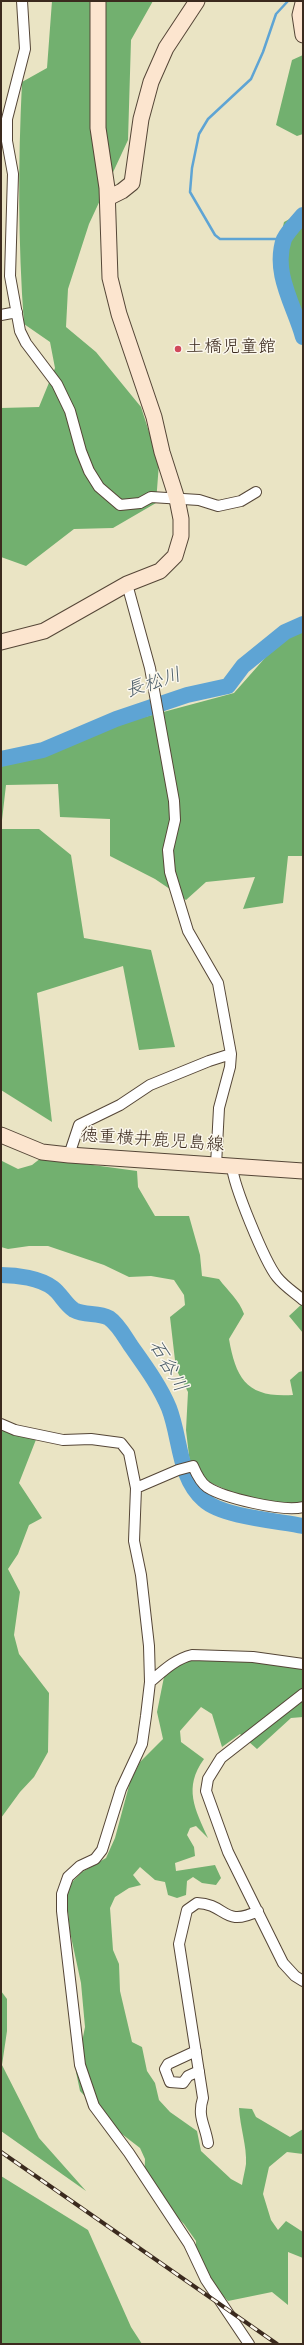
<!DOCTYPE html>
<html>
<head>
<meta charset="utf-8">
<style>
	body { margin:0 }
	#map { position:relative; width:304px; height:2345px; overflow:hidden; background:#eae4c4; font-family:"Indie Flower",sans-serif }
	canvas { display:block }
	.frame { position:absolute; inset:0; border:2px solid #3b2a1e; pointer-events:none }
</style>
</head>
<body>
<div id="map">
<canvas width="304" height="2345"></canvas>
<div class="frame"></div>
</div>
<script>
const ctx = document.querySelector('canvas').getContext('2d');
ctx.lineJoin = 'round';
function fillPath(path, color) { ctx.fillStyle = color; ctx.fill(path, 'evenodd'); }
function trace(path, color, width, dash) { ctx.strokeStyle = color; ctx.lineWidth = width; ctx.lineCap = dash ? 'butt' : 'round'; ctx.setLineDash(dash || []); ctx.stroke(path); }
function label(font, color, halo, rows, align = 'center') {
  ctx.font = font + ' "Indie Flower","Klee One",sans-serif'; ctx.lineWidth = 3; ctx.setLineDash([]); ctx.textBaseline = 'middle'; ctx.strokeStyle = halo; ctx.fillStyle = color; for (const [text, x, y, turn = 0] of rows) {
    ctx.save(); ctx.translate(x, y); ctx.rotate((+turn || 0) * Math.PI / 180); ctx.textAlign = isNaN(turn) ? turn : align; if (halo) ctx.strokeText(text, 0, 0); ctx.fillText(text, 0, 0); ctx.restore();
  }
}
fillPath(new Path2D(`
	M52,1H153L131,40L128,140L89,224L68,289L66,327L96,352L141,407L159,463L156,503L113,528L74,529L26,566L1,557V408L39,407L55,368L50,342L24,324C18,241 18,165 22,82L47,68Z
	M303,55V134L297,136L276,125L292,60Z
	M303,212V336L275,262L284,222Z
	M303,629V856H288L283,903L243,909L255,877L206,882L186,900L155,879L110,856V819L60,817L58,784L6,785L1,829H39L71,855L84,938L151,950L175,1047L139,1050L123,966L37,993L52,1122L1,1090V764L126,722L234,693L280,641Z
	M1,1157L2,1161L18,1169L32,1165L41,1158L137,1171L138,1187L155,1216H189L200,1255L202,1276L219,1279C228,1291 239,1300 244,1314L229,1339C236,1380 248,1398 293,1395L290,1380L299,1372L303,1371V1502L288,1504L238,1495L200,1478L190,1464L186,1430L188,1392L176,1369L170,1317L185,1305L184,1295L174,1280L151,1276L129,1277L104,1265L48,1246H29L8,1249L1,1247Z
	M303,1303V1333L289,1316Z
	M1,1427L37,1437L19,1483L42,1518L29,1525L18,1554L8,1569L20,1592L14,1635L19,1654L49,1693L48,1752L34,1777L20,1792L1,1818Z
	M215,1654L303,1669V1717L291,1718L257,1749L240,1734L222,1747L212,1714L201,1707L180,1731L181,1742L204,1759C183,1788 195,1809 208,1838L196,1826L190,1828L187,1835L194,1847L195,1856L175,1863L176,1871L215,1865L221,1878L216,1885L202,1883L193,1877L187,1881L186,1895L177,1898L168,1895L165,1882L155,1880L140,1867L133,1875L141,1885L129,1888L115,1897L110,1908L113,1950L119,1964L120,1991L132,2042L142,2047L147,2071L155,2083L159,2100L170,2112L197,2131L201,2151L231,2179L242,2185C243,2178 245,2171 246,2164C247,2146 240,2127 239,2108L252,2109L256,2117L290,2137L303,2129V2154L287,2152L269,2167L263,2194L271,2220L278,2230L286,2221L303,2232V2258L288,2252V2305L272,2292L228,2301L194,2265L196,2241L184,2224L144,2184L145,2159L140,2148L118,2131L80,2091L76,2072L85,2027L81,1983L70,1932L67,1901L69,1885L82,1872L106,1858L115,1838L130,1782L140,1762L163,1739L157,1712L165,1672L189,1659Z
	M1,1991L7,1999V2031L2,2065L39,2138L86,2191L1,2131Z
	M1,2176L88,2230L131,2327L142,2344H1Z`), '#72b06f');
trace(new Path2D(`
	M284,239H220L215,235L190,192L192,168L199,134L208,119L251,79L263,52L276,14L288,1`), '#5ea4d4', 2.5);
trace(new Path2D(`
	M303,215C297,222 288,231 284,239C272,273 295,307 303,337
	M1,759L43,750L116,719L187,695L228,686L243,666L285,632L303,624
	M1,1275C17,1275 40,1278 53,1288C61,1294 65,1304 74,1310C85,1316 98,1312 109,1318C118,1324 125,1337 131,1346C145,1366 160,1386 169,1408C181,1439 178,1477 204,1500C222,1517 279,1521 303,1526`), '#5ea4d4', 16);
const street = new Path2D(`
	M22,1L25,49L7,119V141L13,174L10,276L20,331L26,343L57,384L70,411L81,451L89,471L99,487L120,505L140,503L151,497L199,500L218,506L241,501L256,492
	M1,315L17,312
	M127,584L150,668L174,801L175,820L168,850L170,872L188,931L218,983L231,1054L230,1067L219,1108L216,1165
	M69,1155L79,1125L120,1105L150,1085L209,1061L231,1054
	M232,1166C233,1185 265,1262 277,1277C284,1286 295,1293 303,1300
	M1,1424L15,1430L63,1440L91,1439L121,1443L129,1453L136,1488L134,1541L141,1575L149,1646L150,1682L146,1716L142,1744L121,1789L102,1850L95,1859L80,1866L68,1877L62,1894V1911L80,2065L94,2106L129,2153L189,2244L206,2280L249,2344
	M136,1488L178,1470L193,1466C196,1473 201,1483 207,1487C224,1498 283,1512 303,1507
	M150,1682C163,1671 175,1659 192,1655L253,1657L303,1664
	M303,1694L221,1758L208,1779L206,1791L228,1852L283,1963L295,1976L303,1981
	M196,2051L168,2064L165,2069L170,2082L183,2083L188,2076L199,2071
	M208,2143C205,2124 197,2117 203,2098L179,1944L187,1910L197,1903C227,1904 223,1928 258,1911`);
const secondary = new Path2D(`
	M303,3L300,15L303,35
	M108,198L122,191L132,183L141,119L151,82L166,48L197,1
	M1,642L44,631L127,584L160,571L175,556L181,536V519L177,499L162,452L154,417L119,314L110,278L107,188L98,128V1
	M1,1135L42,1152L69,1155L303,1171`);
trace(street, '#554637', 12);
trace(secondary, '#554637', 17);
trace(street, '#fff', 10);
trace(secondary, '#fce5cf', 15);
const rail = new Path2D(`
	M1,2152L277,2344`);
trace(rail, '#3b2a1e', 4);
trace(rail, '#fbf7ec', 2.5, [8]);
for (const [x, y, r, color] of [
	[178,349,4,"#d1495b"]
]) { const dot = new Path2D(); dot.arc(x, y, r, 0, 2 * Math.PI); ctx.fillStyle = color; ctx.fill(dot); trace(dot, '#fbf7ec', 1.5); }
label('18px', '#3b2a1e', '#fbf7ec', [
	["土橋児童館",186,349]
], 'left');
label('18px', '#3b2a1e', '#fbf7ec', [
	["徳重横井鹿児島線",152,1142,4]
]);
label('italic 19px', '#495b67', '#fbf7ec', [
	["長松川",154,685,-18],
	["石谷川",166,1367,60]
]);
</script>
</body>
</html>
